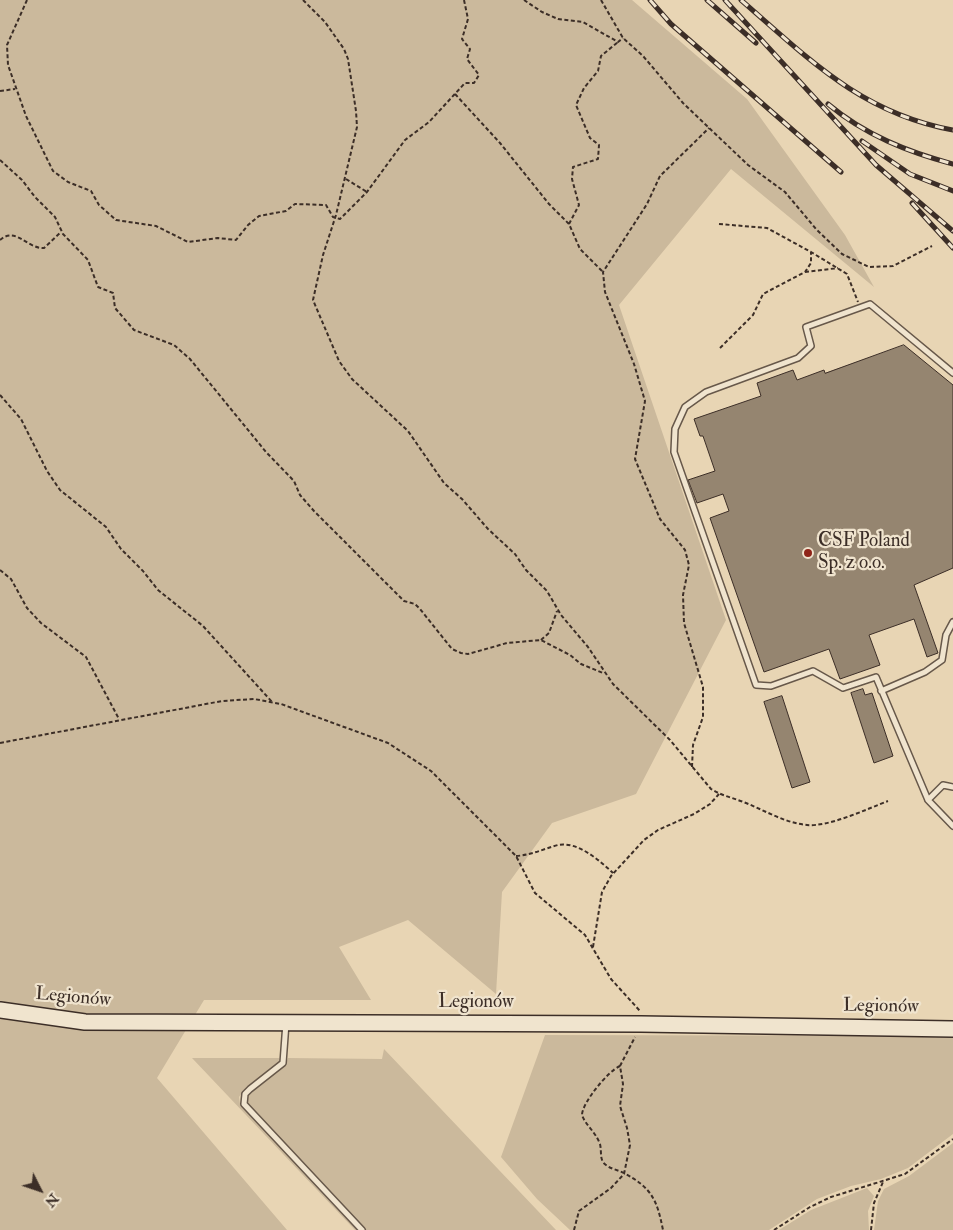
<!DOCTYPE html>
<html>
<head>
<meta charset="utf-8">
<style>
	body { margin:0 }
	#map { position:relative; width:953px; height:1230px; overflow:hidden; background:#e8d5b4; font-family:"IM FELL Double Pica",serif }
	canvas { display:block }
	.north { position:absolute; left:15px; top:1165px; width:50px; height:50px; -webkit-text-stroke:4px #f0e4ce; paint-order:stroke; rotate:131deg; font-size:14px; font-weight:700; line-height:20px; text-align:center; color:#3c2e27 }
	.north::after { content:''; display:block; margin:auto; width:18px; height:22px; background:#3c2e27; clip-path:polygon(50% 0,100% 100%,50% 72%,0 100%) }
</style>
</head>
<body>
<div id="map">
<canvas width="953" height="1230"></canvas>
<div class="north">N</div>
</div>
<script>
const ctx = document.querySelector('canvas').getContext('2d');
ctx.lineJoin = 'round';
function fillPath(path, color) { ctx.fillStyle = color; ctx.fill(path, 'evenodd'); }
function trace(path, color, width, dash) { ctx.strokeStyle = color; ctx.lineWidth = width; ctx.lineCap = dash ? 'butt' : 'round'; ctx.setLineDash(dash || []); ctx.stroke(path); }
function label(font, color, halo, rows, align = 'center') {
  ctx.font = font + ' "IM FELL Double Pica",serif'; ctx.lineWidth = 4.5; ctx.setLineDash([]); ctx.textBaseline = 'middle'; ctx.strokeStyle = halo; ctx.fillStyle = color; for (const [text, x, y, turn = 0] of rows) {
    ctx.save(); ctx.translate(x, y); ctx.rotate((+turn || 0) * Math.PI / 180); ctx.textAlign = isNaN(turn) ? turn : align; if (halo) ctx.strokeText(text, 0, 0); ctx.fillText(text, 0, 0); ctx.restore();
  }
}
fillPath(new Path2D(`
	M0,0H632L747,99L845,235L874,287L731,169L619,305L726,620L636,794L552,823L502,892L496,994L408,920L339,947L371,1000H204L157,1078L287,1230H0Z
	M545,1035L953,1036V1134L908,1168L881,1179L851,1186L817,1199L769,1230H570L537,1199L501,1157Z
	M384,1049L556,1230H366L249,1107L247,1099C254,1080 282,1077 288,1058L382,1059Z
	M192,1058H279L281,1062L243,1091L239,1097L240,1104L358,1230H355Z
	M953,1143V1230H874L878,1201L884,1189L909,1176Z
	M867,1188L874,1196L868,1211L869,1230H779L811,1210Z`), '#cbb99c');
const building = new Path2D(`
	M904,345L953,385V568L914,585L938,653L927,657L914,619L869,635L880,665L840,679L829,649L764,672L710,518L729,511L723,494L697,503L688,480L715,471L703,436H700L694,419L761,396L757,383L793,370L797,380L824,370L825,373Z
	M863,689L865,695L872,693L893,756L874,763L851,693Z
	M782,696L810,782L792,788L764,702Z`);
fillPath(building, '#958570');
trace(building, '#3c2e27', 1);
const lane = new Path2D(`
	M953,373L870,304L806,327L811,346L798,358L706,392L685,407L675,429L674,452L756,685L771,686L813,671L843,688L876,677L928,800L953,826
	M881,691L925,672L942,660L946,635L953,622
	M928,800L943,785L953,787
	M286,1023L283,1063L250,1089L245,1094L244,1104L362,1230`);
const secondary = new Path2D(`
	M0,1010L85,1022L641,1024L953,1029`);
trace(lane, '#67584a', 8);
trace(secondary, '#3c2e27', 18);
trace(new Path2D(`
	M27,0L7,45L8,65L26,116L53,171L68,182L91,191L99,205L116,220L156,226L188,242L218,238L236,240L248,225L259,216L286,211L295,204L326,205L333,217L340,219L367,192L405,140L429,122L465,83H474L479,75L467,59L470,49L462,39L468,19L464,0
	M303,0L325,22L344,49L348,59L356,111L357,127L336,215L323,255L313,300L339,361L352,379L408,431L444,483L462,499L488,529L515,554L526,570L547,591L561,615L588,647L613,684L670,740L711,789C722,796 734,798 746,803C766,811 785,823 807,825C829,827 867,809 888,801
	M524,0L542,12L558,19L583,22L618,42L623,38
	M601,0L623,38L643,56L683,103L748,165L785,192L816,229L842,254L869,267L893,266L932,246
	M0,91L15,89
	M455,94L500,143L549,204L569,224L580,249L603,272
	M0,160L22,180L35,197L55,217L63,234L88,260L98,287L113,293L115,308L134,330L174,345L190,359L266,452L294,481L300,495L314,511L404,601L415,604L420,609L452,649L461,653L468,654L507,643L541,640L570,655L581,664L603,673
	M346,179L367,192
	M569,224L579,205L572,179L573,167L598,159L599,145L590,138L576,105L584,88L598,71L601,56L618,42
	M719,224L767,228L811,252L847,274L858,302
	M0,240C16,226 27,249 44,248L61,232
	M805,272L838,268
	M720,348L753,315L763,294L805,272L811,263V252
	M0,395L21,419L47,471L60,490L106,527L121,549L143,571L158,590L203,626L273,703
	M0,570L11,579L27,608L41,623L86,657L119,719
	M541,640L549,633L557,611
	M0,743L222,701L254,699L281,704L388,743L431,771L516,856L535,893L585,935L611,979L640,1011
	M692,767L693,745L703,717V687L684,623L683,595L689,565L685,550L660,519L635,459L645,401L634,364L605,292L603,272L647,204L660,176L709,128
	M516,856C532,855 543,849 558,845C578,841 600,861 613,873
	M593,947L602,892L611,876L644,840L658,830L694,814L710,804L719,794
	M620,1066C608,1071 582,1103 582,1115C586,1126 595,1131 600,1144C602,1152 599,1160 606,1165C611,1169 618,1170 624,1173C652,1188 657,1200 663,1230
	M574,1230L579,1211L611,1188L624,1174L630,1145L627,1128L620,1106L623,1084L620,1066L635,1037
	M774,1230L810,1207L831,1197L905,1174L953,1139
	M871,1230L874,1203L883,1182`), '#3c2e27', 2, [4, 2.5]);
trace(lane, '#f0e4ce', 5);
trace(secondary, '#f0e4ce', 15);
const rail = new Path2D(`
	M650,0L671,24L841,172
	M707,0L756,43
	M725,0L876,165L953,231
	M741,0C809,59 861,113 953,130
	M828,104C865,135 908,152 953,164
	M862,141L910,174L953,191
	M912,203L953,248`);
trace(rail, '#3c2e27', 5);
trace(rail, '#f0e4ce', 3, [9]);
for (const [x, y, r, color] of [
	[808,553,5,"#8f2418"]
]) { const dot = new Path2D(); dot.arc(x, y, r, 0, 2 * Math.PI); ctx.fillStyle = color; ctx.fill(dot); trace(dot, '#f0e4ce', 2); }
label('19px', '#3c2e27', '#f0e4ce', [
	["CSF Poland",818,542],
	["Sp. z o.o.",818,564]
], 'left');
label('19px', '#3c2e27', '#f0e4ce', [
	["Legionów",73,998,5],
	["Legionów",476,1003],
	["Legionów",881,1007,1]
]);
</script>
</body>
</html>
